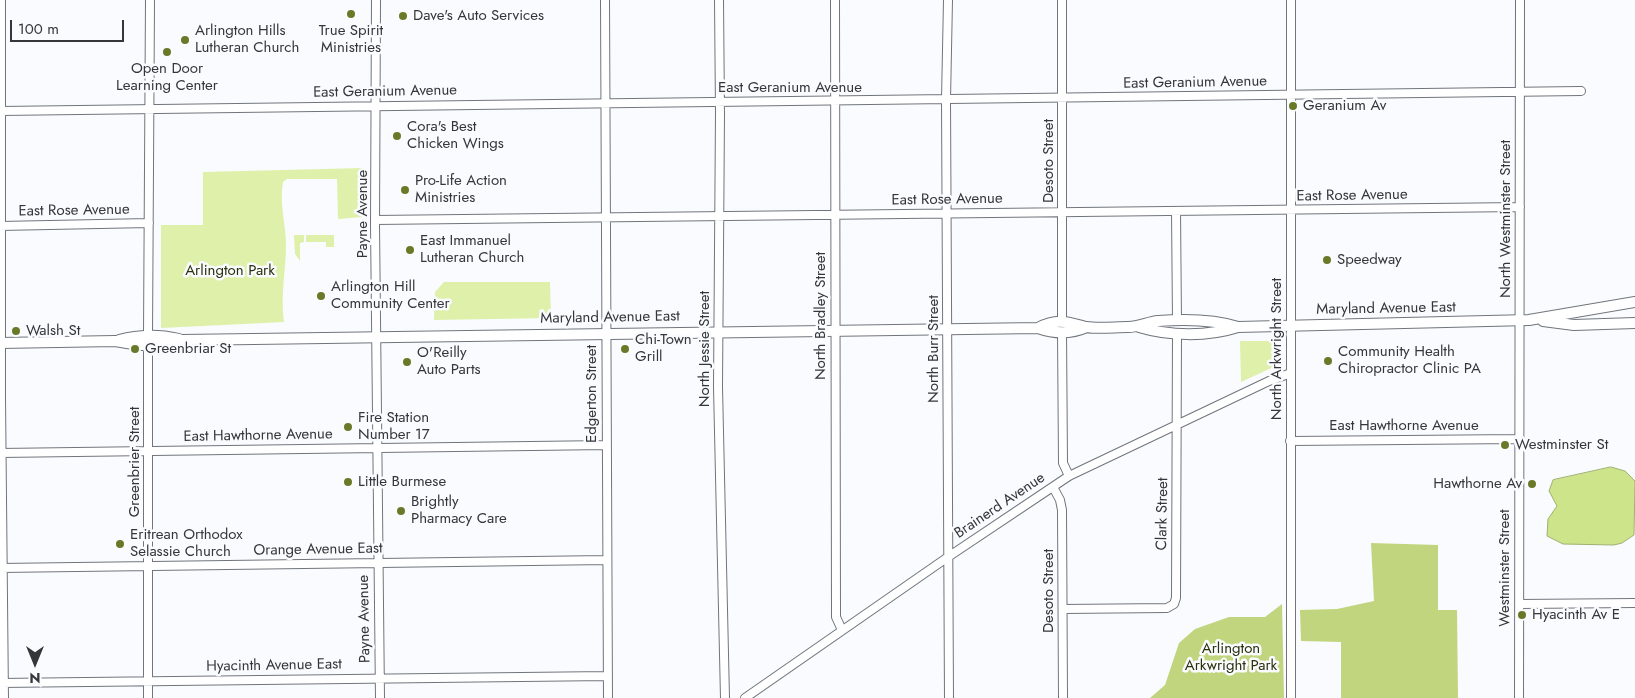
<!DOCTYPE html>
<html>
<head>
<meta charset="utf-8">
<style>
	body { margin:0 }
	#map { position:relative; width:1635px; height:698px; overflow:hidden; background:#f9fbfe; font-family:Jost,sans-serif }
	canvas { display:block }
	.north { position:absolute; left:10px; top:638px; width:50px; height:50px; -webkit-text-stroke:4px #f9fbfe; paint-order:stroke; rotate:180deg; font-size:14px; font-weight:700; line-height:20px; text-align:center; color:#343639 }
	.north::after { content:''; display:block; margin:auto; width:18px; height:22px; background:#343639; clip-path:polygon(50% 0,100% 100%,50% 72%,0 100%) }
	.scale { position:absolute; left:10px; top:20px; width:114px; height:22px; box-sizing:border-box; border:2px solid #343639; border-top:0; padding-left:6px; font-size:15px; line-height:18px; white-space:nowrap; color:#343639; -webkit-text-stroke:4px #f9fbfe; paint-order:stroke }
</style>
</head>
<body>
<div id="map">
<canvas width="1635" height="698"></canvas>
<div class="north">N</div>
<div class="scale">100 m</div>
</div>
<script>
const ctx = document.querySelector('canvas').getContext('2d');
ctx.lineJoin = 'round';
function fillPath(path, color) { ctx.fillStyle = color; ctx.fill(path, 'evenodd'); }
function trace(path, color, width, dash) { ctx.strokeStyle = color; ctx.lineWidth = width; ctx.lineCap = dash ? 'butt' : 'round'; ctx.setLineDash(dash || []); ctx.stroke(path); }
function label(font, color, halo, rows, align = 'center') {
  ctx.font = font + ' Jost,sans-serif'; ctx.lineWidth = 5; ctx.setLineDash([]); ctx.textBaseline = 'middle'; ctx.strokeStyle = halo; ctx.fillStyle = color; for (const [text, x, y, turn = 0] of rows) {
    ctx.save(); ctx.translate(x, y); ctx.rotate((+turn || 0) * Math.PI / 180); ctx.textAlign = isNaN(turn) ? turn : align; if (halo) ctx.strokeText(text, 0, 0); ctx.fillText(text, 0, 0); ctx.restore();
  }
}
fillPath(new Path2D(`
	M364,168L363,217L338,219L337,179H287L283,182C279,203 286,224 286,245C286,271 280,295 284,322L161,328V225H203V172Z
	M294,235H304V242L300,243V261L295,254Z
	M306,235H334V247H326V242H306Z
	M444,282H550L551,318L434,320L435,292Z
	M1240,341H1280V364L1241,382Z`), '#def0aa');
fillPath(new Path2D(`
	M1371,543L1438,545V610H1457L1458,698H1341V642L1301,641L1300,610L1337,609L1374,601Z
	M1282,604L1284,698H1150L1165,685L1179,643L1195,629L1229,617H1265Z`), '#c0d57d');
const water = new Path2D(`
	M1611,467L1625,471L1635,481L1634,535L1622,543L1614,545L1563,544L1547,536L1548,519L1557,506L1549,491L1553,480Z`);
fillPath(water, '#cde48b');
trace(water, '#9fb072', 1);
const minor = new Path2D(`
	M1,0V398L4,698
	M376,0L375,224L380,698
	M605,0L608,698
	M719,0L720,113L718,387L725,698
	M835,0L836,617L842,630
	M948,0L946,100L949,698
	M1062,0V322
	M0,111L1581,91
	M1176,211L1177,321
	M375,220L1520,207
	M0,226L149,223
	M1062,332L1063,463L1069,476
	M148,335L150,0
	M148,345V698
	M1290,441L1518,439
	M0,453L607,445
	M1053,487L1060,500L1062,510L1063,698
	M0,568L607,560
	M1519,604L1635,603
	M1063,609L1167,608L1174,604L1176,598L1177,333
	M0,683L608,676
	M745,698L948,557L1069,476L1269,381L1291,373
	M1291,698V0
	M1519,698L1520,0`);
const major = new Path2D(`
	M1543,321L1574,325L1635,323
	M1139,327C1169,336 1207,337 1238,327L1529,320L1635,302
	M1038,328C1057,318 1067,322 1086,327C1099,329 1115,327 1128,327C1139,327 1148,322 1158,321C1185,319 1213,319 1238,327
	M119,340C140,335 157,334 179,339
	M0,343L115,341L139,345H159L182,340L1038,328C1055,334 1071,334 1087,327`);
trace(minor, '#70757d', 10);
trace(major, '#70757d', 12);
trace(minor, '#fff', 8);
trace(major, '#fff', 10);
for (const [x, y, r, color] of [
	[351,14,5,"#687928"],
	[403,16,5,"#687928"],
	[185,40,5,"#687928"],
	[167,52,5,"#687928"],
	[1293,106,5,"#687928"],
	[397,136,5,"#687928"],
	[405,190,5,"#687928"],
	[410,250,5,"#687928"],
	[1327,260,5,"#687928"],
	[321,296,5,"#687928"],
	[16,331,5,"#687928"],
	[135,349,5,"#687928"],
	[625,349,5,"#687928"],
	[1328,361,5,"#687928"],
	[407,362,5,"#687928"],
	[348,427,5,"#687928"],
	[1505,445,5,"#687928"],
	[348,482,5,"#687928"],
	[1532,484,5,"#687928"],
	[401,511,5,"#687928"],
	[120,544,5,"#687928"],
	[1522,615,5,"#687928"]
]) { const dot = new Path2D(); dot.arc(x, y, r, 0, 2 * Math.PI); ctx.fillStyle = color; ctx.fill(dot); trace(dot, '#f9fbfe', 2); }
label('15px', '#343639', '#f9fbfe', [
	["Dave's Auto Services",413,16],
	["Arlington Hills",195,31],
	["Lutheran Church",195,48],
	["True Spirit",351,31,"center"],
	["Ministries",351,48,"center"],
	["Open Door",167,69,"center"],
	["Learning Center",167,86,"center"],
	["Geranium Av",1303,106],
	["Cora's Best",407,127],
	["Chicken Wings",407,144],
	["Pro-Life Action",415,181],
	["Ministries",415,198],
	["East Immanuel",420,241],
	["Lutheran Church",420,258],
	["Speedway",1337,260],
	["Arlington Hill",331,287],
	["Community Center",331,304],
	["Walsh St",26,331],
	["Chi-Town",635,340],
	["Grill",635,357],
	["Greenbriar St",145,349],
	["Community Health",1338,352],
	["Chiropractor Clinic PA",1338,369],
	["O'Reilly",417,353],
	["Auto Parts",417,370],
	["Fire Station",358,418],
	["Number 17",358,435],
	["Westminster St",1515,445],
	["Little Burmese",358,482],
	["Hawthorne Av",1522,484,"right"],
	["Brightly",411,502],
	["Pharmacy Care",411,519],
	["Eritrean Orthodox",130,535],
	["Selassie Church",130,552],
	["Hyacinth Av E",1532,615]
], 'left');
label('15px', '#343639', '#f9fbfe', [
	["East Geranium Avenue",1195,83,-1],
	["East Geranium Avenue",790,88],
	["East Geranium Avenue",385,92,-1],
	["Desoto Street",1049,161,-90],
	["East Rose Avenue",1352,196,-1],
	["East Rose Avenue",947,200,-1],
	["East Rose Avenue",74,211,-1],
	["Payne Avenue",363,214,-90],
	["North Westminster Street",1506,219,-90],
	["Maryland Avenue East",1386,309,-1],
	["North Bradley Street",821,316,-90],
	["Maryland Avenue East",610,318,-1],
	["North Jessie Street",705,349,-90],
	["North Burr Street",934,349,-90],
	["North Arkwright Street",1277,349,-90],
	["Edgerton Street",592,394,-90],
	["East Hawthorne Avenue",1404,426],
	["East Hawthorne Avenue",258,436,-1],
	["Greenbrier Street",135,462,-90],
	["Brainerd Avenue",1000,506,-34],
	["Clark Street",1163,514,-89],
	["Orange Avenue East",318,550,-1],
	["Westminster Street",1505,568,-90],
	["Desoto Street",1049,591,-90],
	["Payne Avenue",365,619,-91],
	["Hyacinth Avenue East",274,666,-1]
]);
label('15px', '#29310b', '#f9fbfe', [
	["Arlington Park",230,271],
	["Arlington",1231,649],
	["Arkwright Park",1231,666]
]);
</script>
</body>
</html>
